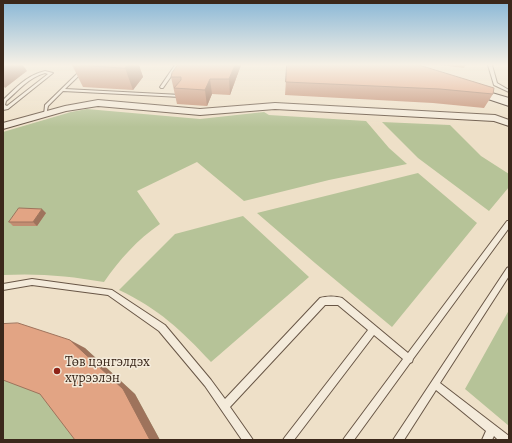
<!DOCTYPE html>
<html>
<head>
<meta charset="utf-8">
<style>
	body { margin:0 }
	#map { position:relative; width:512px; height:443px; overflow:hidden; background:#eee0c8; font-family:Alegreya,serif }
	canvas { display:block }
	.frame { position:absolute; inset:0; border:4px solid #3b281b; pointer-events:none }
</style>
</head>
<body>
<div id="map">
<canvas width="512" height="443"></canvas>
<div class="frame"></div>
</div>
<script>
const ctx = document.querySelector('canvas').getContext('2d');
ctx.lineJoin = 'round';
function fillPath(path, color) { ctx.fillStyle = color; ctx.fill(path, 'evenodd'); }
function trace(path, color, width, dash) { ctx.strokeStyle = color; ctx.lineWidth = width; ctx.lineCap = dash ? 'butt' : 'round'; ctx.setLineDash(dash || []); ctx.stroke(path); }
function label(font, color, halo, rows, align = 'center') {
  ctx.font = font + ' Alegreya,serif'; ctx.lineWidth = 3; ctx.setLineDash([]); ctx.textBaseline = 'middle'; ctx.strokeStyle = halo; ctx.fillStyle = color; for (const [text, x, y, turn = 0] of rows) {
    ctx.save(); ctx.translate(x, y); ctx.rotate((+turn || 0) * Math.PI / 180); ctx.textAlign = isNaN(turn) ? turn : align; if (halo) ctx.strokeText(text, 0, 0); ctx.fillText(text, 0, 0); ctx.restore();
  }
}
fillPath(new Path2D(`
	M87,109L200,119L264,112L269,115L366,121L389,148L407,164L329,180L244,201L197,162L137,191L160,224C137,240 120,259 104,282C70,276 38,273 3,275V132L71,112Z
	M382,122L450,125L481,156L509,174V187L489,211L418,158Z
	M418,173L477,223L392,327L315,263L257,213Z
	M243,216L309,277L211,362C181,330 159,309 119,290L175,234Z
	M509,310V426L465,389Z
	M3,334L85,348L135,394L160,440H3Z`), '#b6c398');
const service = new Path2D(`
	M86,65H90L65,89L181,95L183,96L181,97L63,91L48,106L46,115H44L45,105Z
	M175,65H179L163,88H161L160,87Z
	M488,65H492L497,83L509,90V92L494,85Z
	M45,71L53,73L8,109L3,110V100C16,88 27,75 45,71ZM45,73L48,74L7,106L5,105L6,101C18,91 29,77 45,73Z
	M507,221H509V228L413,359L412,362L410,363L354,440H343L345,437L403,359L374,335L294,440H283L285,437L368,330L338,305H325L230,407L251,437L253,440H242L205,386L159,331L108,295L32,285L3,290V284L32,279L112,290L165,325L211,380L225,399L320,298C326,296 336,296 342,298L408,353Z
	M509,267V276L440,383L509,436V440H498L494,436L492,440H482L486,431L436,390L404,440H393L507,268Z`);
const minor = new Path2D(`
	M98,100L200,109L275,103L495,115L509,120V126L494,121L275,109L200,115L98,106L66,111L3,129V123L65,106Z`);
const secondary = new Path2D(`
	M468,86L509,98V106L464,91L462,89Z`);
trace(service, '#685646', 2);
trace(minor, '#685646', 2);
trace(secondary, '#3b281b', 2);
fillPath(service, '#f4ebdb');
fillPath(minor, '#f4ebdb');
fillPath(secondary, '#f4ebdb');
fillPath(new Path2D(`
	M72,65H139L143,77L133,90L83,87Z
	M178,65H241L230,95L212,94L207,106L177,104L171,77Z
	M287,65L493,94L484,108L433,103L285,95Z
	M440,65H466L464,68Z
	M46,213L37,226H13L9,222Z`), '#c28d72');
fillPath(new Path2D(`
	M3,65H23L27,71L5,88L3,85Z
	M117,65H139L143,77L133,90L125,68Z
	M235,65H241L230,95L229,79Z
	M210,79L212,94L207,106L205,90Z
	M42,209L46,213L37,226L33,222Z
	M70,340L85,348L135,394L160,440H150Z`), '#9e735c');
const building = new Path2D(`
	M81,65H127L125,68Z
	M178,65H235L229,79H210L205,90L174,88L181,80V77H171L172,73Z
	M287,65H419L494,88L493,94L440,89L286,82Z
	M19,208L42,209L33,222H9Z
	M18,323L70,340L123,389L150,440H75L40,394L3,380V324Z`);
fillPath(building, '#e2a484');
trace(building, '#9e735c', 1);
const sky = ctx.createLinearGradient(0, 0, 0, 127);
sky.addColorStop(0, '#89b7d6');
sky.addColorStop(0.51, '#f7f1e6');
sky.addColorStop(1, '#f7f1e600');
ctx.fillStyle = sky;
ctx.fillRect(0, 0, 512, 127);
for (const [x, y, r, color] of [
	[57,371,4,"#8f2418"]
]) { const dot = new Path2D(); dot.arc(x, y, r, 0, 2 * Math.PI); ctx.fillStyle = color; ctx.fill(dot); trace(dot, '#f4ebdb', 1.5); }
label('14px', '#3b281b', '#f4ebdb', [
	["Төв цэнгэлдэх",65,363],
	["хүрээлэн",65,379]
], 'left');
</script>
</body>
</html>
